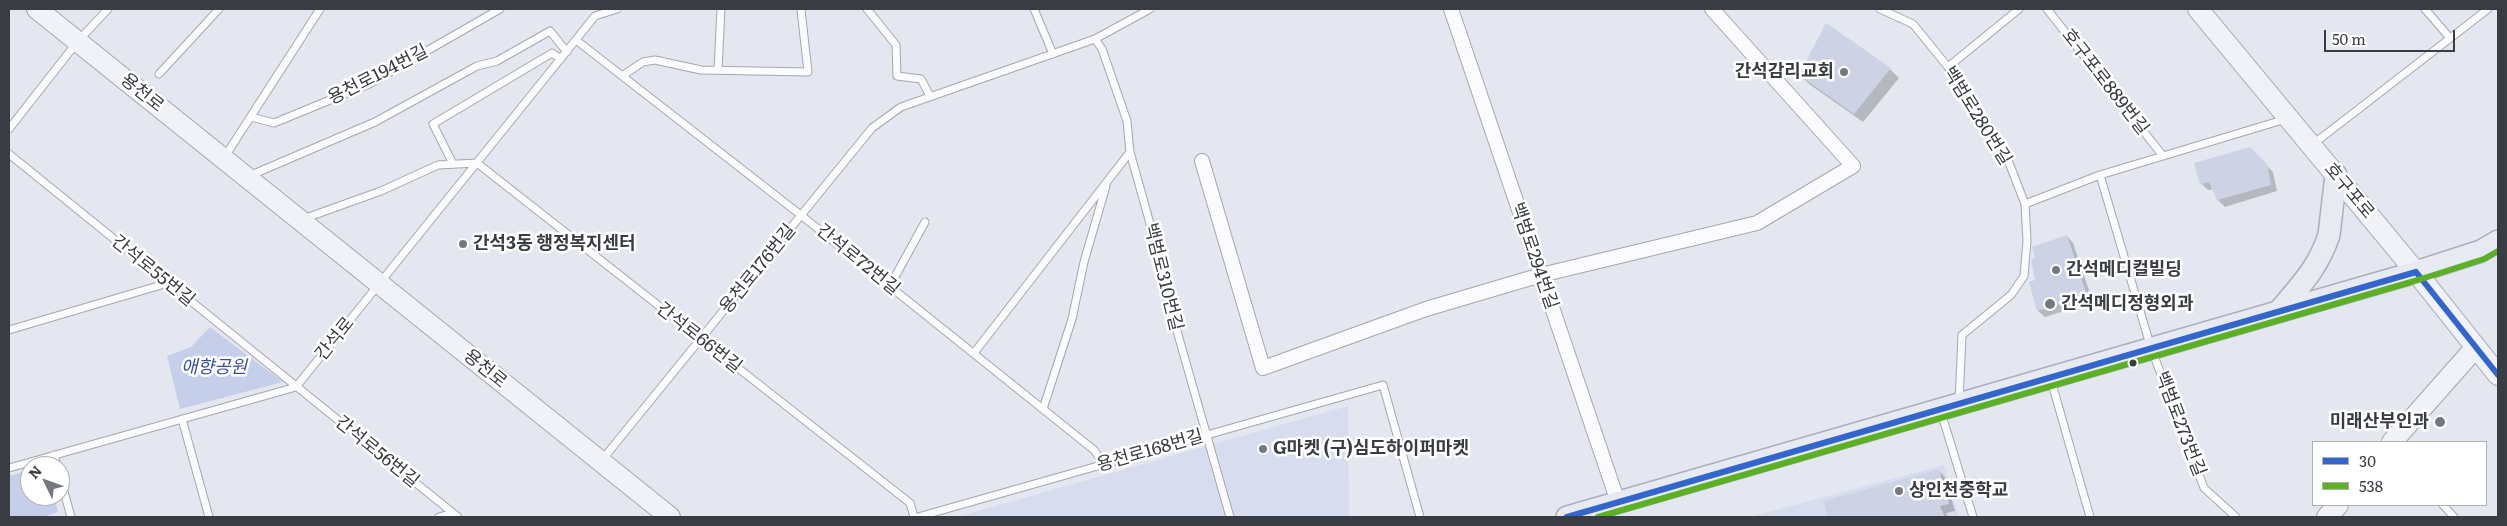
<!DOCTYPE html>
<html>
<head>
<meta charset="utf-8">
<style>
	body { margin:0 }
	#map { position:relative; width:2507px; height:526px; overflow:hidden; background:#e4e7f0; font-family:Literata,serif }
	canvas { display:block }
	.frame { position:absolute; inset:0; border:10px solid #393c42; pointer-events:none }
	.legend { position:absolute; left:2312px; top:441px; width:175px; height:65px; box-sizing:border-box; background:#fff; border:1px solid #b0b1b3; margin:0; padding:6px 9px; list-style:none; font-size:15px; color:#393c42 }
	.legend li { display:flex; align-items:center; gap:10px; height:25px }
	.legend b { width:25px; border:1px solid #b0b1b3 }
	.north { position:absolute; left:20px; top:456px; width:50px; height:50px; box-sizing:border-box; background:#fff; border:1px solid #b0b1b3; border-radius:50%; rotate:312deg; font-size:14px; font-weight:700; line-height:20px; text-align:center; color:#393c42 }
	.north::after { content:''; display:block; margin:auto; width:18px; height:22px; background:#75787f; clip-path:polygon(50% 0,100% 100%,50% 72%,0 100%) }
	.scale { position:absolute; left:2324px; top:30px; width:131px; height:22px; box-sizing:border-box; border:2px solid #393c42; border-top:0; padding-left:6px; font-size:15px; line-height:18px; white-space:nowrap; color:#393c42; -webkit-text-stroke:4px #fff; paint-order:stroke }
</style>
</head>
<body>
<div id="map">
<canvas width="2507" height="526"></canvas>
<div class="frame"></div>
<ul class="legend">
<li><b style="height:6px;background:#36c"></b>30</li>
<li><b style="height:6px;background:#5bb025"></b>538</li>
</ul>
<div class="north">N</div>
<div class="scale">50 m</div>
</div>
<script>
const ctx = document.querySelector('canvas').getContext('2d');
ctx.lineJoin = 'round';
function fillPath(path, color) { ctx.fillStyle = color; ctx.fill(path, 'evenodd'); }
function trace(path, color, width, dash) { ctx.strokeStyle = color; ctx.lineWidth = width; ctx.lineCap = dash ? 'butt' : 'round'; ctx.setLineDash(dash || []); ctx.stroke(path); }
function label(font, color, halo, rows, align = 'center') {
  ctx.font = font + ' Literata,"Noto Sans KR",serif'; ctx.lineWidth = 5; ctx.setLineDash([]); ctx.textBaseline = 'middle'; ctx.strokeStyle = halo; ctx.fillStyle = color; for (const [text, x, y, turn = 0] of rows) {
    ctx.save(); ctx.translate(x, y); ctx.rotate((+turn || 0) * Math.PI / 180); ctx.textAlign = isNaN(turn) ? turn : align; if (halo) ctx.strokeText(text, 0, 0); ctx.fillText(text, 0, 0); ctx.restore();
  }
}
fillPath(new Path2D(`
	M1348,406L1349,517H957Z
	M1944,465L1959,517H1750Z`), '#d7ddee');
fillPath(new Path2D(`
	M210,327L283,382L180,409L167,356L191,347Z
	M30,470V496H54L58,512L44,517H9V476Z`), '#c5cfea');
fillPath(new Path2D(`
	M1827,25L1890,69L1899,78L1863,122L1809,84L1800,75Z
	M2249,148L2273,172L2277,191L2225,207L2218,200L2214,189L2208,190L2201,183Z
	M2067,236L2073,243L2093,302L2045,317L2038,311L2037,280Z
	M1939,471L1945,477L1955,511L1946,513L1948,517H1830L1825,502Z`), '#0003');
fillPath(new Path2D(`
	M1826,23L1891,68L1854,114L1799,75Z
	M2250,147L2267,164L2271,185L2217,200L2209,182L2200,184L2194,163Z
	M2067,235L2087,296L2037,311L2029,282L2035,280L2031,260L2035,257L2032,247Z
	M1939,469L1949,504L1940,506L1945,517H1828L1824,501Z`), '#cdd3e4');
const lane = new Path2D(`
	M867,9L896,45L897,76L921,79L930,96
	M1034,9L1053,54
	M1880,9L1913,24L1948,67L2006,155L2025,204L2027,241L2024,276L2011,295L1962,335L1959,402
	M2047,9L2163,156
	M2425,9L2450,38
	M1095,39L1102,49L1127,121L1130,152L1166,281L1169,303L1230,517
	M576,40L802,216L1094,450L1104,464
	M1948,67L2019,9
	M718,70L721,9
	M159,74L219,9
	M622,76L643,62L655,60L701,70L808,72L801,10
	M251,117L274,123L369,84L500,9
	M9,129L78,41L108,9
	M2312,145L2488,9
	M9,154L458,517
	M224,158L320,9
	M453,164L433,124L552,53L561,59
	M2100,175L2151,348L2204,488L2236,517
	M249,176L375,122L477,66L497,61L550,31L567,52
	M2025,204L2100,175L2286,119
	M303,219L381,191L438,165L477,163L910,503L914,517
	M890,286L925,222
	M9,330L168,283
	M974,353L1130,152
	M2051,380L2090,517
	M1043,409L1072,319L1084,262L1106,186
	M1941,412L1973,517
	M182,419L209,517
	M54,455L57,466
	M602,460L872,128L901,107L1095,39L1150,9
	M9,468L296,387L595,16L617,9
	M60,477L71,517
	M2443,505L2454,517
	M439,517L453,513
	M918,517L1383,385L1420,517`);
const street = new Path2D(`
	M1451,9L1618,502
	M1202,161L1263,368L1426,309L1541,275L1757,223L1853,166L1712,9`);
const secondary = new Path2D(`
	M37,9L670,517
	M2198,9L2416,272L2498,375
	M2392,442L2475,348
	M2327,517L2338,505`);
const primary = new Path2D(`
	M2279,311C2301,285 2318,268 2329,235L2336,175
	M1567,517L2416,272L2481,251L2498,241`);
trace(lane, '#a4a7ad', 9);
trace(street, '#a4a7ad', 16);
trace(secondary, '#a4a7ad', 22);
trace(primary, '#aaafbf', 24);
trace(lane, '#fbfbfd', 7);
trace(street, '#fbfbfd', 14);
trace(secondary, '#f1f2f7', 20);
trace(primary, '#e7eaf1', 21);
trace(new Path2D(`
	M2416,272L2498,375
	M1567,517L2416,272`), '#36c', 6);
trace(new Path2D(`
	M1598,517L2418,280L2484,259L2498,251`), '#5bb025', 6);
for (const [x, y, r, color] of [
	[1844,72,5,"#75787f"],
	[463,244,5,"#75787f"],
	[2056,270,5,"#75787f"],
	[2050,304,6,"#75787f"],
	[2133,363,4.5,"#393c42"],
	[2440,422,6,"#75787f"],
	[1263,449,5,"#75787f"],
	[1899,491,5,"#75787f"]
]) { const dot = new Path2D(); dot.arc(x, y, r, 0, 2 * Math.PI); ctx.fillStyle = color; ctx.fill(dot); trace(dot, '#fff', 2); }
label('bold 18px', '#393c42', '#fff', [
	["간석감리교회",1834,72,"right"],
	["간석3동 행정복지센터",473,244],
	["간석메디컬빌딩",2066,270],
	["간석메디정형외과",2061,304],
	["미래산부인과",2429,422,"right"],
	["G마켓 (구)심도하이퍼마켓",1273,449],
	["상인천중학교",1909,491]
], 'left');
label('18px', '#393c42', '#fff', [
	["용천로194번길",378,75,-27],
	["호구포로889번길",2105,82,52],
	["용천로",142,93,39],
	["백범로280번길",1977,116,58],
	["호구포로",2349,191,50],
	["백범로294번길",1534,256,71],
	["간석로72번길",858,260,39],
	["용천로176번길",758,269,-51],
	["간석로55번길",153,271,39],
	["백범로310번길",1163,277,76],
	["간석로66번길",699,338,38],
	["간석로",335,339,-51],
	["용천로",485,369,39],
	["백범로273번길",2180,424,69],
	["용천로168번길",1150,451,-16],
	["간석로56번길",377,452,39]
]);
label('italic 18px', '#37509f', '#fff', [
	["애향공원",214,368]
]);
</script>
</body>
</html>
